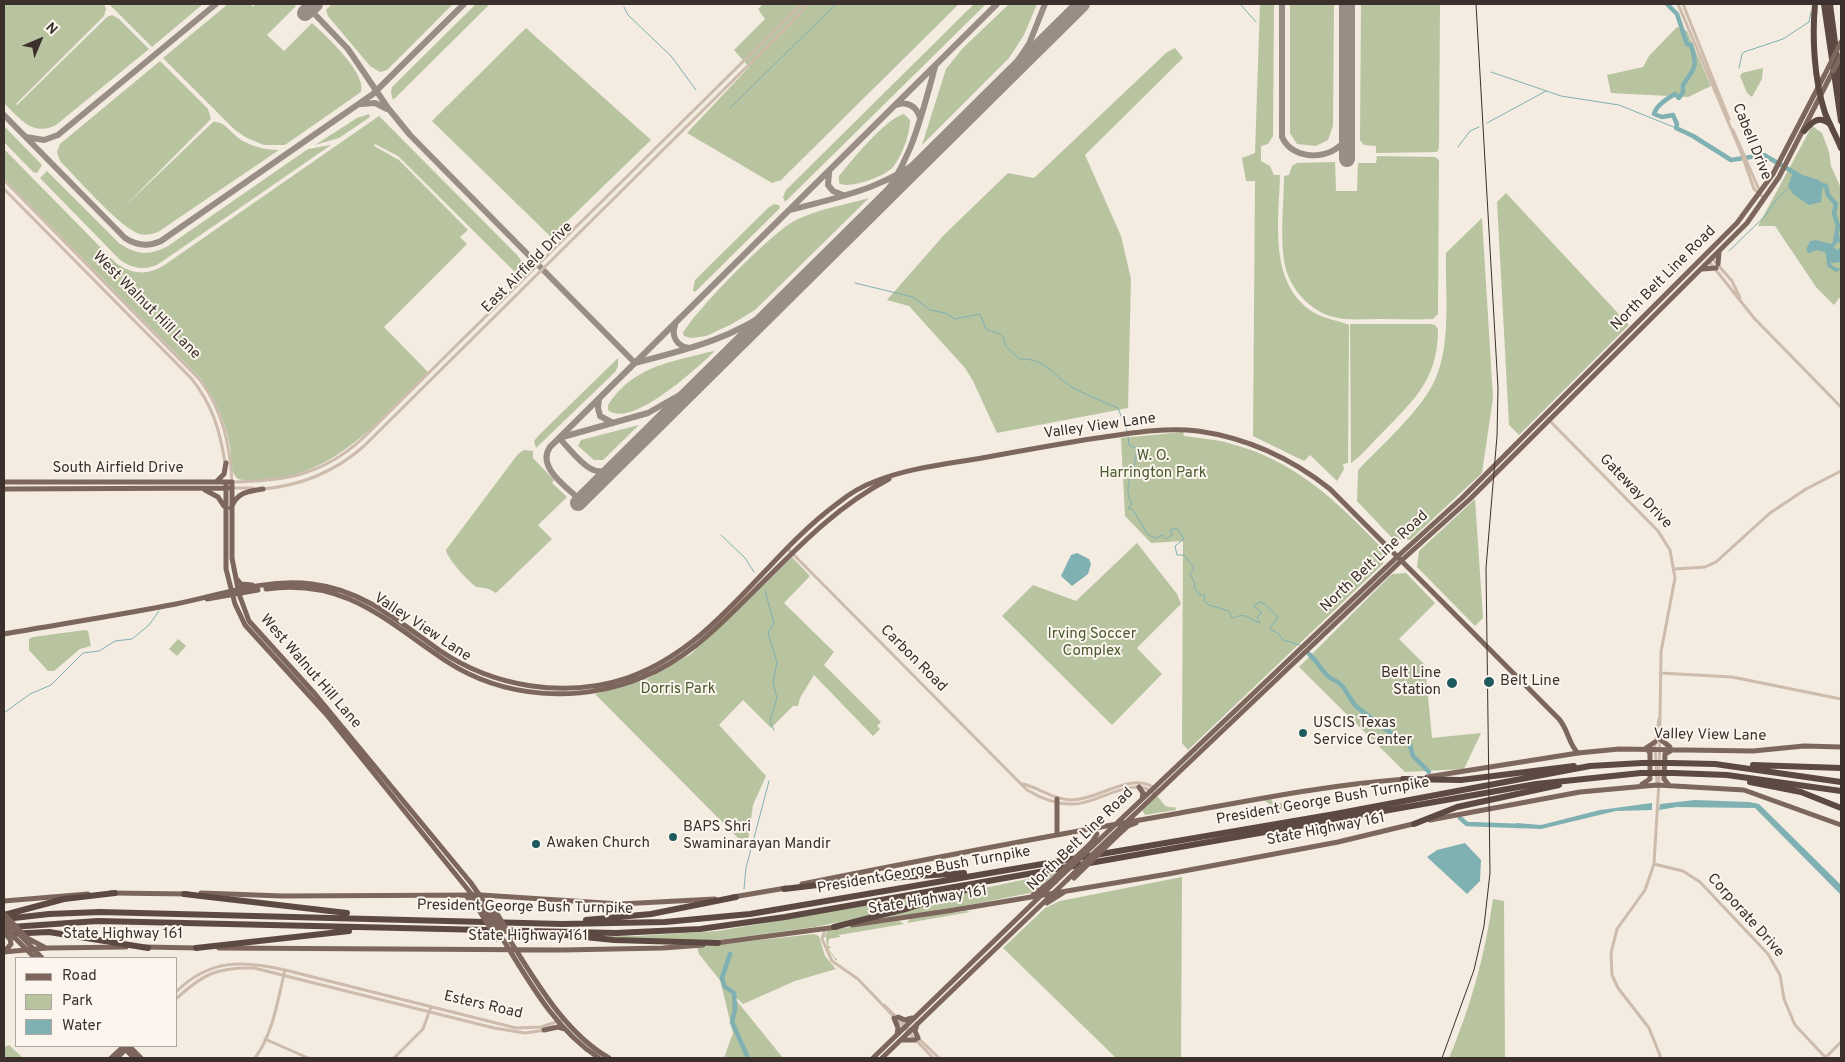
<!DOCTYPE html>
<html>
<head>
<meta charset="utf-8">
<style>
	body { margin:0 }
	#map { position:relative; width:1845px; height:1062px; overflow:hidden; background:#f4ebe1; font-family:Overpass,sans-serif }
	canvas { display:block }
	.frame { position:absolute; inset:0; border:5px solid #3b302b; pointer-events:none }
	.legend { position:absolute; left:15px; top:957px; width:162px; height:90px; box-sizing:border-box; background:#fbf5ee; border:1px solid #aea6a0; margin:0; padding:6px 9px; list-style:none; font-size:15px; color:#3b302b }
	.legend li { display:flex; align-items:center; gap:10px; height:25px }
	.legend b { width:25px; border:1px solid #aea6a0 }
	.north { position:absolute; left:15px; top:15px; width:50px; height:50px; -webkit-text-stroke:4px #fbf5ee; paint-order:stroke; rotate:45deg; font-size:14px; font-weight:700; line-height:20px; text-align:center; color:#3b302b }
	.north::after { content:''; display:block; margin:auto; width:18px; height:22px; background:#3b302b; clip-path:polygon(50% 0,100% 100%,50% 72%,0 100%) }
</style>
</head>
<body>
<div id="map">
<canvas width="1845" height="1062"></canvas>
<div class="frame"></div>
<ul class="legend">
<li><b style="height:6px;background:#7d675c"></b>Road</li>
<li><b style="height:14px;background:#b8c4a0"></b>Park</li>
<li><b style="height:14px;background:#7fb0b2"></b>Water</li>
</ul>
<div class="north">N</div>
</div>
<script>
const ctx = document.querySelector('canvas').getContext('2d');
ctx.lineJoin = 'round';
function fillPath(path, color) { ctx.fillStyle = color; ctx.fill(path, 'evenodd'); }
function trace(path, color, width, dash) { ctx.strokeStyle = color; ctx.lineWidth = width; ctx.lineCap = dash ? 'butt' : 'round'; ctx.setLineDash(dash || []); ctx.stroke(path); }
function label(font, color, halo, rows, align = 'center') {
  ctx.font = font + ' Overpass,sans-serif'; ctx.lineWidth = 4; ctx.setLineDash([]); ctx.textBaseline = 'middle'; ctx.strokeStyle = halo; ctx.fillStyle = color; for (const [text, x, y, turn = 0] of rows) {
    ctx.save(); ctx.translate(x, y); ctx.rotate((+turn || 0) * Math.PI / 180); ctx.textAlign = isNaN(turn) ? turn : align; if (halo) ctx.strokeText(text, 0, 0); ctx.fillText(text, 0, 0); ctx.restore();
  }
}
fillPath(new Path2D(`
	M4,4H104L106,9L104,16L16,104L17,105L107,17L112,15L119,19L149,49L56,125C33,137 19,118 4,103Z
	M109,4H203L152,47Z
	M228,4H252V7L256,4H293L296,6L267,35L284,51L312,23C326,36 367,73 361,92L285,145H264L247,138L235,130L163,58Z
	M332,4H453L387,70L380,72L370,66L328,16L326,10Z
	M476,4H490L393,100L391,93L392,87Z
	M763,4H959L781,180L772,183L687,133L749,67L734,50L765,19L758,9Z
	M974,4H986L785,202L783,197L786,190Z
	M1009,4H1037L1024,35L1009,58L922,145L946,69L962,49Z
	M1260,4H1274L1273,136L1268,144L1261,146V161L1270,166L1274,175H1280C1279,221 1268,283 1313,312C1324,319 1337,320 1349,325L1348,463L1343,464L1344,469L1337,481L1310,455L1304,461L1253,436L1255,181H1246L1242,158L1255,153Z
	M1290,4H1334L1333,126L1328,140L1316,146L1297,144L1290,133Z
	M1361,4H1440L1439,148L1437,152L1376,153V146L1364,145L1360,140Z
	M1677,27L1687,31L1711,86L1688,97L1611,93L1607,75L1643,67L1649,56Z
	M526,28L651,140L551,237L432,121Z
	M1175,48L1183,58L1085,155L1121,236L1131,279L1128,408L997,433L973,381L965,368L909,306L887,300L944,235L1008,173L1034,178L1166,53Z
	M160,61L208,109L211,119L123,208L213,122C224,120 233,136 243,141C254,147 266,150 279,150L158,232C150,235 142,236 135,232C114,221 78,179 60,161L57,152L60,144Z
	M1763,68L1762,79L1752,97L1747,93L1740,76L1742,73Z
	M369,114L370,117L339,138L315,145L357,118Z
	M904,114L910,120C910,134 902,156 893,167C886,176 848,190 839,183V176C852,160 886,118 904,114Z
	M379,116L517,255L529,271L524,277L519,276L398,156L375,144L374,146L399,160L468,230L460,237L467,244L384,327L428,372C384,415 344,466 281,478C268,480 251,482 238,479C229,472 232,457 230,446C225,421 216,401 202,380L4,178V149L115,262C130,274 147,276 163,266Z
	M4,126L42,165L37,173L33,172L4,142Z
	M1812,126L1822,133L1829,152L1831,166L1841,188V299L1839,298L1834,305L1816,287L1775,226H1758Z
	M331,145L160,263C147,271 133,269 120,260L40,178L47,171L119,243C136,255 150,256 168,246L308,149Z
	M1377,156L1435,157L1439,160L1438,314L1433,319C1417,320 1400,319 1383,319C1371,319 1358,320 1345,319C1314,317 1288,290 1284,260C1280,233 1284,203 1284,176L1289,175L1292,166L1297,163L1335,162L1336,191H1357L1358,163H1376Z
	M1506,193L1629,325L1519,435L1509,425L1497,202Z
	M869,198L755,310L732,324L706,336L691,338L684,336L683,333C697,309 772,232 796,220C818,209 845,205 869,198Z
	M774,204L779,205L780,208L695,292L693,290L695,280L768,208Z
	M1482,218L1493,398L1482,473L1410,540L1393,539L1357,501L1358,470C1381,446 1418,413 1433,384C1452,348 1445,293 1446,253Z
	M1350,324H1430L1435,325L1438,329C1438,378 1416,398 1384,431C1373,441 1363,455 1351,463Z
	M715,351C699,366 631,430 608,410V405C627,376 652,366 685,358C695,356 705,352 715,351Z
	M618,358V366L615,372L536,448L534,441L539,435Z
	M639,425L603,460H594L578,446L581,440Z
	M1183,432L1184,436C1197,438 1212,439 1225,442C1296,460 1335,500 1384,550L1383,564L1188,750L1182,743L1183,541L1151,543L1125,516L1121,438Z
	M524,450L533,451V458L554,480L552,483L567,497L538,525L552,539L496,593C486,587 487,589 477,587C470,584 446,557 446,550L518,454Z
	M1475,499L1483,618L1475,626L1417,567L1419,551Z
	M1137,543L1177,594L1181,604L1137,648L1162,674L1112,725L1002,616L1033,585L1076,601Z
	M792,557L810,576L784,603L834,652L824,665L881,722L877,726L880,729L873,736L814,675L800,698L798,706H793L771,728L743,700L719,725L766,776L753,805L747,847L595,694L647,679L691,654Z
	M1406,573L1435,603L1399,639L1425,665L1432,738L1481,733L1464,769L1405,772L1299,667L1392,574Z
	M85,630L88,631L91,646L80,649L54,671H48L29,650V639L33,637Z
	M178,639L186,646L177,656L169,649Z
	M1157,796C1163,801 1163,809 1175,807L1176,810L1145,815L1142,810Z
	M1271,799L1274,804L1299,800L1301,804L1293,803L1291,806L1277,810L1264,800Z
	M1056,873L1035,892L943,910L880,918L965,892Z
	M1182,877L1181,1058H1116L1003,948L1045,908L1060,901Z
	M962,889L899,910L815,927L718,940H668L577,935L636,936L718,931Z
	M1493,899L1504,901L1505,1058H1449C1471,1006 1485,955 1493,899Z
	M966,911L970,912L907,923L910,919Z
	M899,921L904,924L839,935L840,937L829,939L828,946L831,947L829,949L835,958H837L836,961L827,947L826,937H824L828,930Z
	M814,934L819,936L825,956L836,969L795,981L743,1004L728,990L783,1058H724L733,1033L722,988H726L699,954L697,947Z
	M9,1045L23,1058H4V1047Z`), '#b8c4a0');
fillPath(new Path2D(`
	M1793,172L1819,180L1823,185L1821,202L1809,205L1793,194L1788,186Z
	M1839,235L1841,243L1837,242L1834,247L1837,250L1841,247V262L1830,263L1834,267L1841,269L1836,272L1827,266L1826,253L1818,250L1809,253L1806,250L1810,241L1816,240L1831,244Z
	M1077,553L1089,559L1091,564L1088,574L1072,586L1061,576L1071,555Z
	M1695,800L1749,802L1759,804L1841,885V895L1755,808L1677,807L1659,810L1660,804Z
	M1652,803V810L1616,811L1541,829L1517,828L1516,823L1541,825L1600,810Z
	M1465,843L1481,860L1480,881L1467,894L1427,857L1437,850Z`), '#7fb0b2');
trace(new Path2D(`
	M1240,4L1256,22
	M624,7L628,15L671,56L696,90
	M1739,68L1742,54L1744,52L1783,39L1809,22L1811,12
	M1491,72L1561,96L1619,105L1676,128
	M730,108L836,4
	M1487,123L1546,91
	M1458,147L1470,131L1479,127
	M1729,251L1764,217L1777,199L1790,187
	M855,283L913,297L930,310L945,313L955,319L980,314L986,329C996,334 1004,331 1005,345L1019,359C1046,358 1052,375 1072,387C1086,395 1102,401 1118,408L1127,431
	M1128,436L1129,445L1136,448C1139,468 1120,484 1132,504L1128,508L1133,510L1148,535L1156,538L1162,535L1166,539L1172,535L1170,530L1177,528L1184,539L1175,546L1177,555H1184L1194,568L1190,573L1195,584L1194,587L1199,594L1205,596L1204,601L1209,605L1229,611L1232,618C1249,612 1245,618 1260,623L1257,617L1262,613L1254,606L1260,602L1265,604L1278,617L1270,628L1271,630L1278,633L1283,640L1300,645
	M721,535L745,558L754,572
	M765,591L774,623L768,633L777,662L773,683L777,698L770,721L774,730
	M4,713L30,694L51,685L83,653L99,651L115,641L132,639L149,625L159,611
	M744,889L746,868L769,781`), '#7fb0b2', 1);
trace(new Path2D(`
	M1667,4L1677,14L1687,44L1691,45C1698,68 1695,67 1683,85V92L1679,98L1675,94C1668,98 1656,106 1654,114L1662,117L1673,115L1677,124L1676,128L1693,136L1731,160L1764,155L1800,176
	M1819,184L1826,186L1828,195L1836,204L1834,213L1838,226L1835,242
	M1309,654C1317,661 1321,670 1329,677C1332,680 1336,680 1339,683C1347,689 1350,701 1357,707C1375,721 1391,735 1410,745L1413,756L1429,772
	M1460,818L1467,824L1521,826
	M730,954L722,978L724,986L734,993L735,1009L732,1022L748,1058`), '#7fb0b2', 4.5);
trace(new Path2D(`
	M305,4L348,49L388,108L410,135L635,363C685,350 732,339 774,308
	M1282,4V137C1293,162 1334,161 1347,137
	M1004,81L1029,44L1045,4
	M361,104L375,103L387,109
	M896,105C907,101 917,106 920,118
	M4,115L125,238C137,246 148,247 161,241L373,94L464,4
	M26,137L44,140L58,135L216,4
	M829,173L828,185L833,191L843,195
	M790,210C848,195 885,188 934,151
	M870,214C910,166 919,126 935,67
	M675,325C671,337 677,346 689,348
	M599,399L598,408L600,416L613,423
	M615,466C593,484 575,454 559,438L648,413L697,385
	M580,500C567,487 536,467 550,447L997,4`), '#988e86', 6);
trace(new Path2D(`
	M305,13L315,4
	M1347,159V4
	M578,503L1082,4`), '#988e86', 16);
trace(new Path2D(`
	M1678,4L1741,152L1754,189L1764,198
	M1683,4L1729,119
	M1733,130L1760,192
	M4,180L201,381C223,412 230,445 232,482C284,481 321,476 362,439L801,4
	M4,189L191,378C212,404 220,430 225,463
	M1711,257L1732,281L1740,298
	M1708,260L1754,318L1841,407
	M1548,419L1658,531L1670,550L1675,578L1661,652L1659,781L1654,864L1645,890L1617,929L1611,953L1612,975L1618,988L1649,1028L1661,1058
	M232,488H253
	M262,489C300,486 334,472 363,447L789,25L808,4
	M788,549L1027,790C1042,799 1058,805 1075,804C1099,803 1135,774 1155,794
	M1675,569L1705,567L1716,562L1770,513L1806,489L1841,471
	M1660,673L1732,677L1841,699
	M1023,784C1040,788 1052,799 1070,800C1098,801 1135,768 1158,791
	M1657,785L1655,745L1659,719
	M1654,864L1683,871L1700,882L1768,954L1780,975L1784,999L1795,1025L1826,1058
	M825,930L822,939L832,961L858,979L933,1058
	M176,992C209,959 243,960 285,970L516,1028L541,1027L565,1019
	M176,999C203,974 217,967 254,968L494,1028L525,1033L546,1030
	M884,1005L912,1032
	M918,1038L939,1058
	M265,1039L308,1058
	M255,1058C273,1034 278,999 285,970
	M394,1058L423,1029L431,1007
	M1825,1058L1841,1042`), '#cdbbac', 3);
trace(new Path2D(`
	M1718,264L1719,252
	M1702,269L1716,268
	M4,482H232V558L239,594L249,621L315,694L471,883L491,912
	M216,482L224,474L226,463
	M226,482V569L235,604L245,625L326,714L482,907
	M4,489L228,488
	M205,490L218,497L224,506
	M231,508C237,492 249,491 263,489
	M236,578L241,584L252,585
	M266,589C346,578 386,621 446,661C504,699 578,703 641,678C683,661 712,633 743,602C789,557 831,509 889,479
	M207,599L258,590
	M4,634C61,624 119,615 176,604C220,595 266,578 312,584C363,590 398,621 439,650C493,687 565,699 627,678C717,647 764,557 838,503C849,494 862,486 876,481C908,468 947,464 982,458C1020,451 1059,444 1097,438C1131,433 1164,427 1198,431C1247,438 1291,458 1330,489L1559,719C1568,729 1569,745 1578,753
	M1660,739L1670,747
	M1427,777L1578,753L1619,749L1753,751L1804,746L1841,747
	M1642,784L1650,779V753L1646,748L1655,742
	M1669,785L1664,779L1665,754L1672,750
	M1139,787L1143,793L1142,799
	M1430,820L1580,792L1657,785L1744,790L1841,825
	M1057,835V799
	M1116,837L1128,826L1136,823
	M1098,841L1397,557L1462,498L1737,223L1773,174L1824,76
	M1092,842L1097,834L1092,828
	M1096,851L1402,560L1470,499L1747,223L1779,177L1833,71
	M802,884C922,860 1042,837 1163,816C1244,802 1324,785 1406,779
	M111,893L188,894
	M201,893L283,896L481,895L620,904L715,899
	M1033,895L1050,882
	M467,897L477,907
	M733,897L786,888
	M4,901L88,894
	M1047,903L1063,893
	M852,925L948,911L1168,874L1338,842L1417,823
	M499,933C527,978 554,1029 599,1058
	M21,936L42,958
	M15,938L35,958
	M27,938L44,947
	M509,939C536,981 564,1032 609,1058
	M716,943L837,927
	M144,947L198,948
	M219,948L563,950L663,948L703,945
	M5,951L11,944L10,939
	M4,952L47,948L126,947
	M898,1017L905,1020L912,1018
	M894,1018L898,1028L897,1035
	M917,1024L915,1031L918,1038
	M544,1030L558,1027L565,1029
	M902,1040H915
	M122,1046L134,1058
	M129,1046L141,1058
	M111,1058L124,1046
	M117,1058L127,1048
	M873,1058L1056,881
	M882,1058L1068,879`), '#7d675c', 5);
trace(new Path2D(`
	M1815,4C1812,38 1814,79 1825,113C1830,125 1836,136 1841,148
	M1824,4L1841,121
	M1830,4L1841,89
	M1804,131C1812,122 1818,115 1830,124
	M1671,763L1715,764L1841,782
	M1753,765L1841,768
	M1674,773L1727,775L1841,791
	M1403,779L1461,780L1574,766
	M1750,782L1801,792L1841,808
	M1414,824L1457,807L1559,785
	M784,889L860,880L964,873
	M184,894L347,913
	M4,915L64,899L115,893
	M5,919L49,914L100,912L562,924L665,922L750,914L1335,814L1590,766L1642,763
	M586,920L651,914L736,897
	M11,927L98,921L616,933L700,929L785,917L1536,784L1641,773
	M834,927L909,908L979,886
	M546,933L614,940L718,943
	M6,934L49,932L148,948
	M196,948L349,931`), '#5c4a42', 6);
trace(new Path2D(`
	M1442,1058L1474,970L1484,926L1490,873L1486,568L1497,436L1498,388L1476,4`), '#3b302b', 1);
trace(new Path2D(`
	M1833,71L1841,56
	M1824,76L1841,42
	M1074,878L1116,837
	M1068,879L1096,851
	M1056,881L1098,841
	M1050,882L1092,842
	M477,907L497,939
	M482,907L499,933
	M493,907L513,940
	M491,912L504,932
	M4,914L27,938
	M4,919L21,936
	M4,926L15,938
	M4,933L10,939`), '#7d675c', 5);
trace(new Path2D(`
	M1642,763H1671
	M1641,773H1674`), '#5c4a42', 6);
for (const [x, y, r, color] of [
	[1489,682,6,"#1f5a5e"],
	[1452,683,6,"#1f5a5e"],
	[1303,733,5,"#1f5a5e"],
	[673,837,5,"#1f5a5e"],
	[536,844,5,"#1f5a5e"]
]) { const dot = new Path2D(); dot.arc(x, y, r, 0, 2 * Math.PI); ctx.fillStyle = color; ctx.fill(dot); trace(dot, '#fbf5ee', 2); }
label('15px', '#3b302b', '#fbf5ee', [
	["Cabell Drive",1751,142,68],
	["East Airfield Drive",528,268,-45],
	["North Belt Line Road",1664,279,-45],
	["West Walnut Hill Lane",146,306,45],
	["Valley View Lane",1100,427,-8],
	["South Airfield Drive",118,469],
	["Gateway Drive",1635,492,46],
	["North Belt Line Road",1375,562,-43],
	["Valley View Lane",422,628,33],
	["Carbon Road",913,659,45],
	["West Walnut Hill Lane",310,672,49],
	["Valley View Lane",1710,736,1],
	["President George Bush Turnpike",1323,802,-10],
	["State Highway 161",1326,830,-11],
	["North Belt Line Road",1081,840,-44],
	["President George Bush Turnpike",924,871,-10],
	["State Highway 161",928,901,-9],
	["President George Bush Turnpike",525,908,1],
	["Corporate Drive",1745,916,48],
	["State Highway 161",123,935],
	["State Highway 161",528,937],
	["Esters Road",483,1006,13]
]);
label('15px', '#4a5a2e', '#fbf5ee', [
	["W. O.",1153,457],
	["Harrington Park",1153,474],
	["Irving Soccer",1092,635],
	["Complex",1092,652],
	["Dorris Park",678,690]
]);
label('15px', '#3b302b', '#fbf5ee', [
	["Belt Line",1441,674,"right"],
	["Station",1441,691,"right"],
	["Belt Line",1500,682],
	["USCIS Texas",1313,724],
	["Service Center",1313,741],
	["BAPS Shri",683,828],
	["Swaminarayan Mandir",683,845],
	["Awaken Church",546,844]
], 'left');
</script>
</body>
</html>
